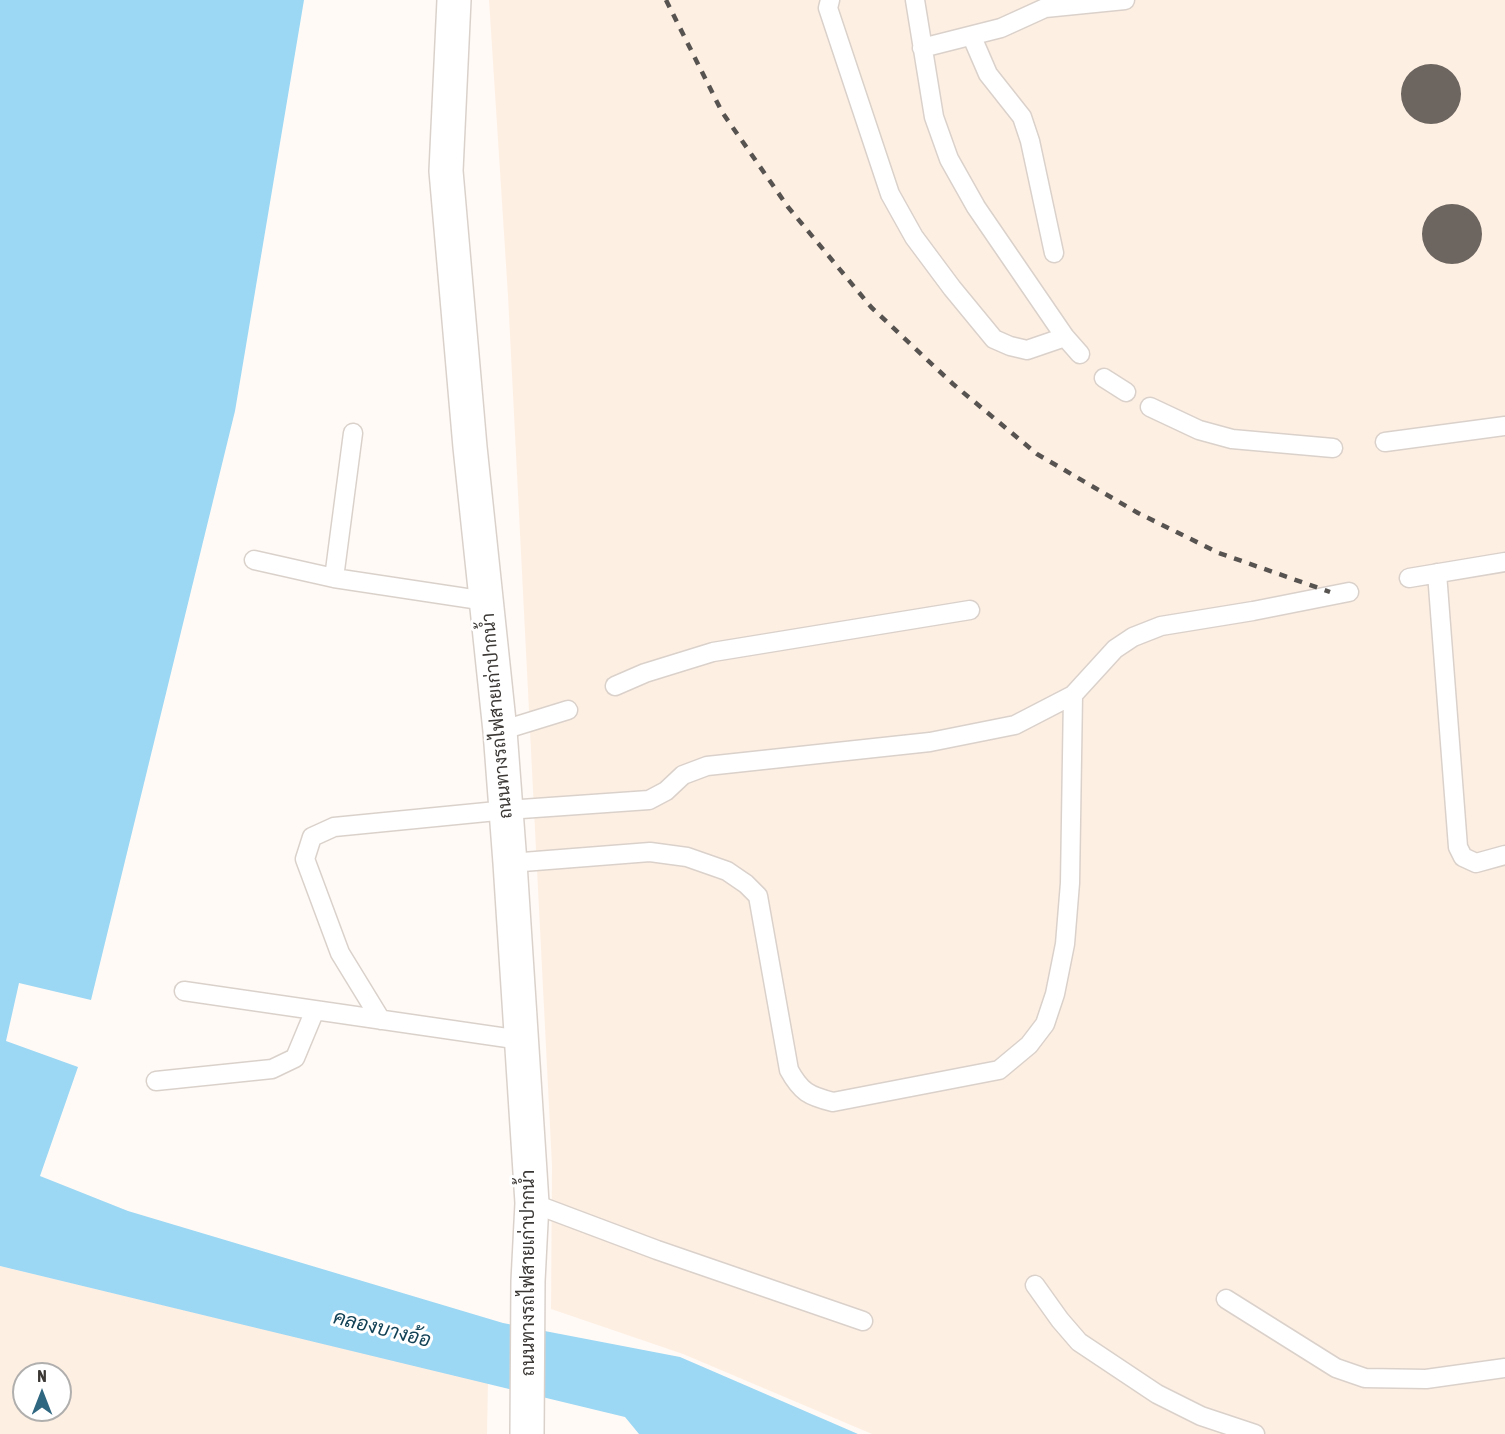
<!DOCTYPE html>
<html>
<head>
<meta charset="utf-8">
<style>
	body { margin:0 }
	#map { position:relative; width:1505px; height:1434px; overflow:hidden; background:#fffaf6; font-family:"Asap Condensed",sans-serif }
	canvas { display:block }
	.north { position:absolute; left:12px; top:1362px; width:60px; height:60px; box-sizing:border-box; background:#fff; border:2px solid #b0afae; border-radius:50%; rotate:0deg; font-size:16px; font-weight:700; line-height:24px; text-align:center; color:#3a3734 }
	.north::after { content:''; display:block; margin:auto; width:21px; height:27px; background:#2f6781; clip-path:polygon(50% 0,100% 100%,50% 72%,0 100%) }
</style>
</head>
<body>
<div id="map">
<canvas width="1505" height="1434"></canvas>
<div class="north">N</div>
</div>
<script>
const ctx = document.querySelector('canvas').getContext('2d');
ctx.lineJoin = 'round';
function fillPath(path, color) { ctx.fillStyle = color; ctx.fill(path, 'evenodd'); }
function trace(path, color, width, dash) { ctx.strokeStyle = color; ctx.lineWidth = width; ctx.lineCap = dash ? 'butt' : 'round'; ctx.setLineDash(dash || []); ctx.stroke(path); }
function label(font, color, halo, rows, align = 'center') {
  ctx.font = font + ' "Asap Condensed",Sarabun,sans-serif'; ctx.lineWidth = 6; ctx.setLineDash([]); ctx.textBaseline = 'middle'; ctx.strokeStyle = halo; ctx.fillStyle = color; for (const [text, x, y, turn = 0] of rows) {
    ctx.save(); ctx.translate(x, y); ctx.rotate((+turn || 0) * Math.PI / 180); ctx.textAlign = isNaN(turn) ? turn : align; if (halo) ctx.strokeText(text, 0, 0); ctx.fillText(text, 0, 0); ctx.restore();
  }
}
fillPath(new Path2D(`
	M489,0H1505V1434H872L683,1354L551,1309L552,1166L508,296Z
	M0,1266L488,1383L487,1434H0ZM24,1374H60V1410H24Z`), '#feefe3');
fillPath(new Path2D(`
	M0,0H304L235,411L91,1000L19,983L6,1041L78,1067L40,1176L128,1211L503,1323L680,1357L858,1434H639L625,1417L0,1266Z`), '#9cd7f4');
fillPath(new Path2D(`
	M1401 94a30 30 0 1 1 60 0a30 30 0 1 1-60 0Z
	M1422 234a30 30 0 1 1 60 0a30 30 0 1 1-60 0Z`), '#6d6660');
const service = new Path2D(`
	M830,0L828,8L890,194L914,237L952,288L994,339L1010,346L1027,350L1065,337
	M915,0L934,117L949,159L976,207L1065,337L1080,354
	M972,37L988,74L1022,117L1030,141L1054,253
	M922,48L1001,28L1045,8L1125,0
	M1104,378L1126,392
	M1150,407L1199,430L1232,439L1333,448
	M353,433L334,578L486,601
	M1385,442L1505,426
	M254,560L334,578
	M1437,573L1458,847L1463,857L1476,863L1505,855
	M1409,578L1505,562
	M615,686L645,673L713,652L970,610
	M500,731L568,710
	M510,863L650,852L687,857L727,871L746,884L758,896L789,1070C801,1092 809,1096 833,1102L999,1070L1029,1045L1045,1024L1055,994L1065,944L1070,883L1073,695
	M184,991L521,1040
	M381,1020L340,953L305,859L312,837L334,827L507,810L649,800L666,791L683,775L707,766L930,742L1015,725L1073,695L1115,649L1133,637L1161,626L1253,611L1349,592
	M156,1081L272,1069L295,1058L315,1010
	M532,1203L657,1250L863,1321
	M1035,1285L1060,1320L1079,1342L1157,1394L1201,1416L1255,1434
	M1226,1299L1336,1368L1365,1378L1426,1379L1505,1368`);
const secondary = new Path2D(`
	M454,0L446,171L470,447L500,731L510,863L532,1203L528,1281L527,1434`);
trace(service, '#dad1cb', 21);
trace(secondary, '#dad1cb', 36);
trace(service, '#fff', 18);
trace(secondary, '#fff', 33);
trace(new Path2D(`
	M666,0L722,112L788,207L871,307L953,384L1037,454L1138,513L1219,553L1330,592`), '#575350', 4.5, [8, 8]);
label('18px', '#3a3734', '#fff', [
	["ถนนทางรถไฟสายเก่าปากน้ำ",497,716,-95],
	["ถนนทางรถไฟสายเก่าปากน้ำ",528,1273,-90]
]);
label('italic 20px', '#134256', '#fff', [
	["คลองบางอ้อ",382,1329,14]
]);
</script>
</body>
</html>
